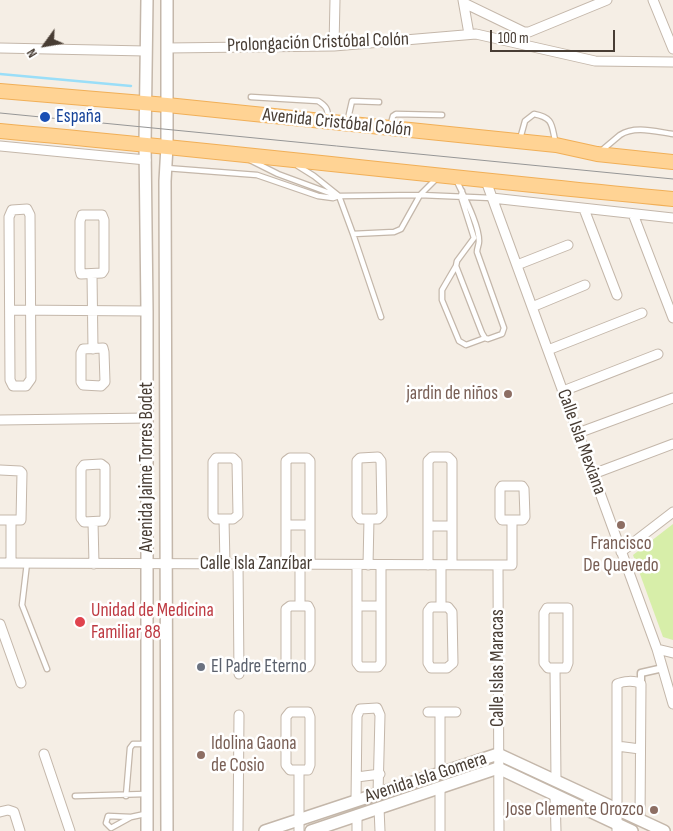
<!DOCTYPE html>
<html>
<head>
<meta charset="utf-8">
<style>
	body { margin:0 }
	#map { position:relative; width:673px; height:831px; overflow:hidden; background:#f5eee5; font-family:"Sofia Sans Condensed",sans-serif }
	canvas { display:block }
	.north { position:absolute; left:20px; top:20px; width:50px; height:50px; -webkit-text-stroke:4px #fff; paint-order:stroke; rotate:238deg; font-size:14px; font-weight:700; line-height:20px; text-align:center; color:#483d34 }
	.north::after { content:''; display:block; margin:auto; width:18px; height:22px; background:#483d34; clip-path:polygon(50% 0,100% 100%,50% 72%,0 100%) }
	.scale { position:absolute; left:490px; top:30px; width:125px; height:22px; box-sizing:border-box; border:2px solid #483d34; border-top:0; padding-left:6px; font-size:15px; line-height:18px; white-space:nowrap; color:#483d34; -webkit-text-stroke:4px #fff; paint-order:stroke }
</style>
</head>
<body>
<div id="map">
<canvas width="673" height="831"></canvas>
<div class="north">N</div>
<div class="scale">100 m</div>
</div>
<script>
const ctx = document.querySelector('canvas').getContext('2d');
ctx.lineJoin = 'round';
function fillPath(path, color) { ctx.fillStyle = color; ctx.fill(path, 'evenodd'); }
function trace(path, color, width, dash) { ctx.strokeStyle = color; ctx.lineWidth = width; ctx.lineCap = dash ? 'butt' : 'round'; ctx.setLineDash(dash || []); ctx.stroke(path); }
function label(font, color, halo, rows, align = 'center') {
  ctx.font = font + ' "Sofia Sans Condensed",sans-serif'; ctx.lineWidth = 5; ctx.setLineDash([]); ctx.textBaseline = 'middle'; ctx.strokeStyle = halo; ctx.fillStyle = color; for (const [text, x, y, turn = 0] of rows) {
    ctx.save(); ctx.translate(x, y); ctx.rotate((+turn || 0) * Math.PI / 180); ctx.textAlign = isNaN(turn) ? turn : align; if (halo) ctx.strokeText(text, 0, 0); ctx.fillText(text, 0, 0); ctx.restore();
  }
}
fillPath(new Path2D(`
	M673,524V640L663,637L633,555Z`), '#d7eea9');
trace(new Path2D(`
	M0,74L131,86`), '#9adef8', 2.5);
const service = new Path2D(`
	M251,97L318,101C326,106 328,109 328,118
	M347,123L352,101L379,102
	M390,127L393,116L396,114L442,115
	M520,139L525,121L534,114C555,118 551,126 556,144
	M601,151C607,146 614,140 620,135C635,125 657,132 673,134
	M250,160L278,174L335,195
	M298,166L314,176L339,196L353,234L394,232L401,229L420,195L437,178
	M166,168L257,175L318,196L333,198L339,196L420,195L492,198
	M456,179C463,195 479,224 479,241C479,245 477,248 477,252L504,328L502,334L488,339L485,338L482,333L456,266L457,261L474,238L461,197L462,191
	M353,234L381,317
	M456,266L442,290V300L459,341L466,345L485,338
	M27,563L22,605L47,669
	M75,796L146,794
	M126,796L130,748L133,744H146
	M131,817L108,816L106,823L111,828L131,817L145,814`);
const pedestrian = new Path2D(`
	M641,684V673L663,668`);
const minor = new Path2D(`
	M463,0L469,34
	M653,0L673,49
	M464,3L524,32H529L607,0
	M334,46L335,0
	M0,48L146,51
	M167,48L334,46L476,34L595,61L673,62
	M0,146L146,160
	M486,181L657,649L673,704
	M492,198L673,218
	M27,209L30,215L31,379L26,386H13L10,380L9,217L12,210Z
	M584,209L617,295
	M633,214L673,318
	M82,215H102L104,220V270L102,273L81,274L80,270V221Z
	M517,265L568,245
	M92,274L93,349
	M532,307L585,285
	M10,310L147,311
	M103,348L104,352L105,382L101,386L83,385L81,382V353L83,349Z
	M548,350L642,313
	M563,391L658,354
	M0,420L148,418
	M578,433L673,398
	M378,457L381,461L382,515L378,519H360L357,515V461L360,458Z
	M216,458H233L237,462L238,515L233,519H216L213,516V462Z
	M101,464L105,467V517L103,521L84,522L81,518V469L84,465Z
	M0,470L20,471L22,473L21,520H0
	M593,474L673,444
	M502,486H522L524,489L525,517L523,520H502L500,517V489Z
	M224,519L225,564
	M11,520V563
	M93,522L94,564
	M286,525H310
	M428,526H452
	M621,552L673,512
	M0,563L512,565V520
	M238,564L239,674
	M286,564V461L290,458H307L310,461V564
	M357,565V663L360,667H378L381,663V565
	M368,565L369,519
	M428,565V461L432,457H448L452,461V565
	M498,565L499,831
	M290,606H308L310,610V663L308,667H290L286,663V609Z
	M300,606V564
	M357,606H381
	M431,607H448L452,612L453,663L447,668H431L428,663V611Z
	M441,607V565
	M547,608H568V663L566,668H548L544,663V613Z
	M0,624L21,683
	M657,649L673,653
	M555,668L556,781
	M290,712H308L310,717V765L308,770H290L286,765V717Z
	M428,712H456
	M617,746L640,749
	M44,754L70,831
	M440,774V712
	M357,777L380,774
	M555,795L556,831
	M356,801L357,716L360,709L377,708L380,715L378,794
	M379,808L380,831
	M0,812L8,810L14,812L20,831
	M238,831L239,715
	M299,831V770
	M357,831V815
	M440,831V788
	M617,831V684C623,681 635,680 641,684L640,820`);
const tertiary = new Path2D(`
	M147,831V311L145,144L147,0
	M167,831L165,181L167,146V0
	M265,831L498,754L664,831
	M311,831L498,768L632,831`);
const primary = new Path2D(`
	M0,91L167,105L556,145L597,154L673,162
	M0,131C225,151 449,178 673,199`);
trace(service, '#c4b7aa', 7);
trace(pedestrian, '#c4b7aa', 9);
trace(minor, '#c4b7aa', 11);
trace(tertiary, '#c4b7aa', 14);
trace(primary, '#f1af57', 16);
trace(service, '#fff', 4.5);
trace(pedestrian, '#fff', 6);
trace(minor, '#fff', 9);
trace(tertiary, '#fff', 11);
trace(primary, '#ffd394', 14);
trace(new Path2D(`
	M0,113L673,179`), '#969696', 1);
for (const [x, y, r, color] of [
	[45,117,6,"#1a4fb4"],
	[508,394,5,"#8d6e63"],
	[621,525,5,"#8d6e63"],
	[80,622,6,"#e0444e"],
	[201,667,5,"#6b7280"],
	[201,755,5,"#8d6e63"],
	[654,810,5,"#8d6e63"]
]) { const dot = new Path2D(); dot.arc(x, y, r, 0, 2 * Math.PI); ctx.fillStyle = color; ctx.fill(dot); trace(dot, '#fff', 2); }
label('19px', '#483d34', '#fff', [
	["Prolongación Cristóbal Colón",318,43,-2],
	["Avenida Cristóbal Colón",337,123,6],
	["Calle Isla Mexiana",581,442,70],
	["Avenida Jaime Torres Bodet",147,467,-90],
	["Calle Isla Zanzíbar",256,564],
	["Calle Islas Maracas",498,668,-90],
	["Avenida Isla Gomera",426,778,-18]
]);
label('19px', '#164399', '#fff', [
	["España",56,117]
], 'left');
label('19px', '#785e54', '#fff', [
	["jardin de niños",498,394],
	["Francisco",621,544,"center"],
	["De Quevedo",621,566,"center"],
	["Idolina Gaona",211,744,"left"],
	["de Cosio",211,766,"left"],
	["Jose Clemente Orozco",644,810]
], 'right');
label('19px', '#be3a42', '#fff', [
	["Unidad de Medicina",91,611],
	["Familiar 88",91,633]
], 'left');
label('19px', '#5b616d', '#fff', [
	["El Padre Eterno",211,667]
], 'left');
</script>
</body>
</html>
